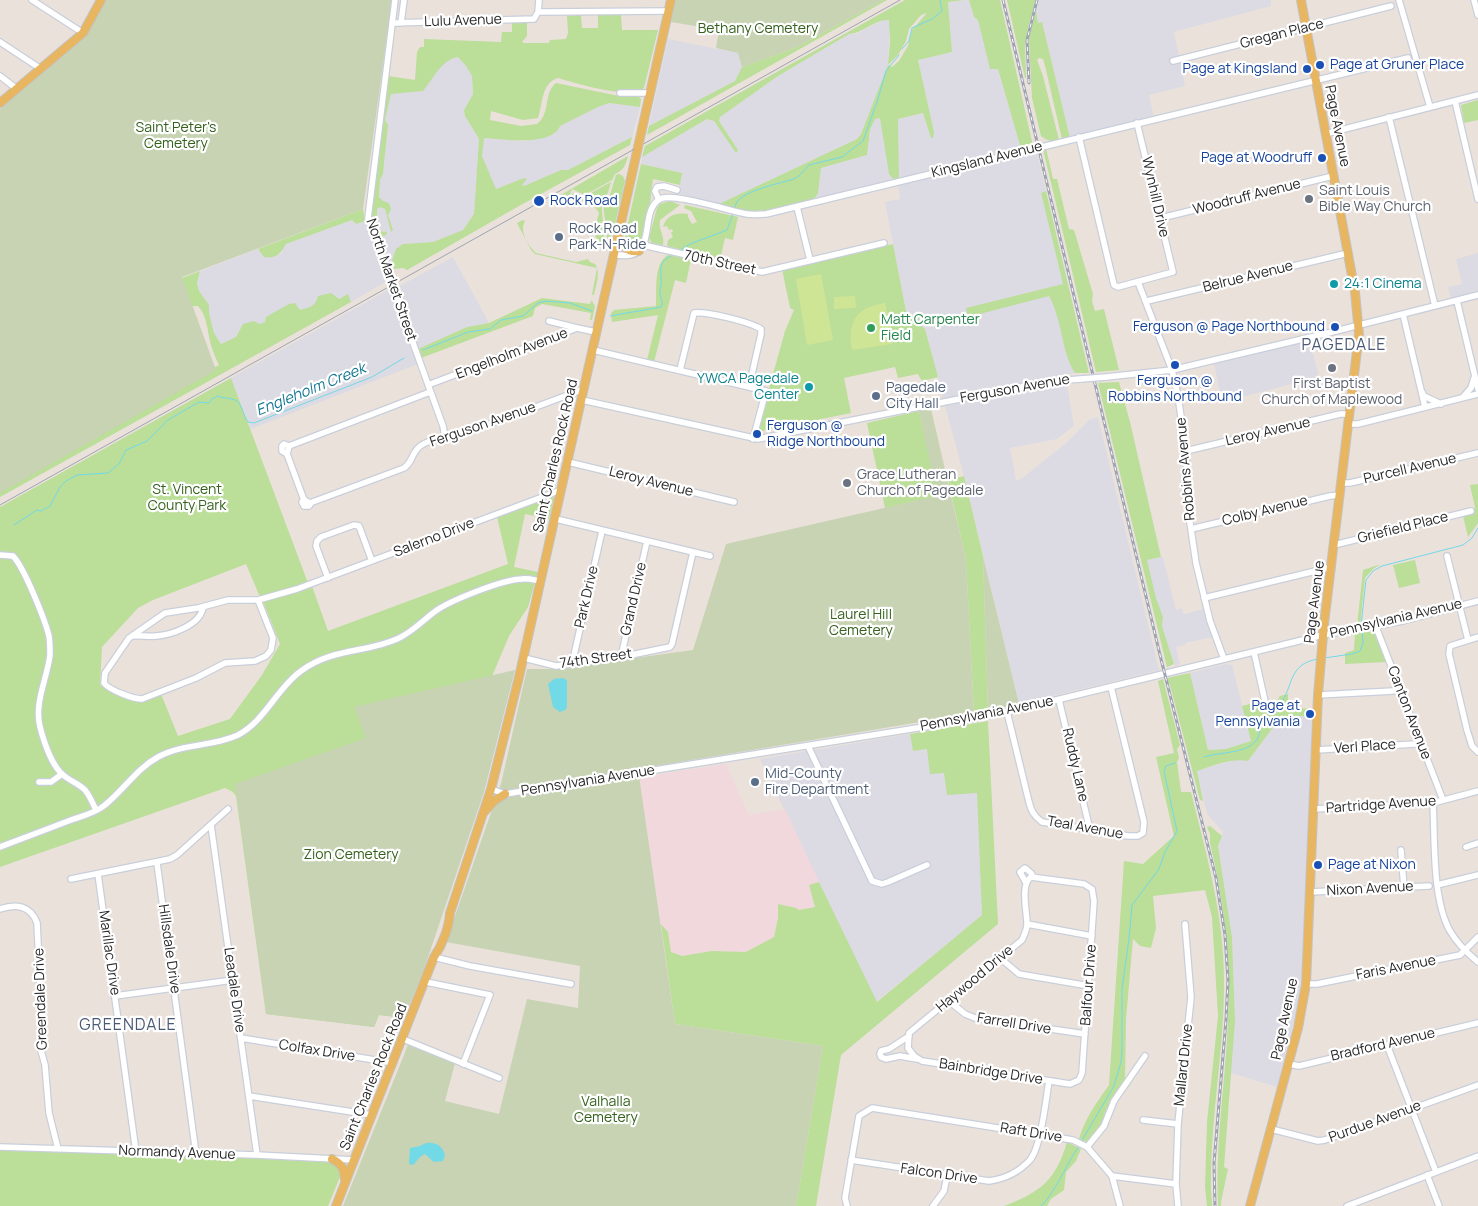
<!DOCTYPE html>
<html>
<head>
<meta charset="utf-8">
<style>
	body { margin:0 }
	canvas { display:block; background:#eae1db }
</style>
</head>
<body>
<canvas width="1478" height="1206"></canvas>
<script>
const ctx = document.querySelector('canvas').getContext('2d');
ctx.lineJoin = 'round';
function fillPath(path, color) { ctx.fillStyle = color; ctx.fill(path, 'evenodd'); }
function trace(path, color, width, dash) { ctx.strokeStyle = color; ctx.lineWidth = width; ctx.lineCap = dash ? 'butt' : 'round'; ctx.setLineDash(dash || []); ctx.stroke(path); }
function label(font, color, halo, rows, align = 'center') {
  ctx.font = font + ' Manrope,sans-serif'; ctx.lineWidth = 4.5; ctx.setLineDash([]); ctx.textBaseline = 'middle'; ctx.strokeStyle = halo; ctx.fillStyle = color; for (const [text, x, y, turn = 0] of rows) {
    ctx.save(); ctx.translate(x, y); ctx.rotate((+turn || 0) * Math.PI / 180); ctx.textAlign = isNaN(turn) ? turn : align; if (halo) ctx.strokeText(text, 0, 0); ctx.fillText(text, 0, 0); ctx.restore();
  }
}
fillPath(new Path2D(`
	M969,0L974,17L978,20L990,68L998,69L1021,149L899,180L898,119L923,113L931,138L934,132L918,60L952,52L948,2Z
	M1036,0H1271V6L1174,32L1185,86L1149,95L1154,117L1070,138L1042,22L1038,23L1034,5Z
	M883,20H890L888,65L861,134L857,139L717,205L678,193L682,173L641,164L642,157L707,119L714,121L736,152L738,150L719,121L720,117L778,76L849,34H856Z
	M668,39L738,53L742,67L735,81L649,126Z
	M458,57L466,66L472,76L473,94L464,110L465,116L479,139L474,214L463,230L433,242L403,244L392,261L394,269L390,271L379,238L386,235L384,231H380L376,214L377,209L380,206L385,209L391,231L392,226L379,197L380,180L383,174L388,126L385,120L391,94L423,91L441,65L452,58Z
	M609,103L640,107L632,137L568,170H561L524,186L522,185L524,178L495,189L482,156L483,138L526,141L553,135L560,126L598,107Z
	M881,118L891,176L894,180L814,199L818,193L821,168L867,155L870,131L875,119Z
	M1035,150L1037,153L1046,191L1041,193L1063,284L966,308L1049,296L1056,308L1061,326L1069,363L1075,373L943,399L925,329L906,311L885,202L900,199L898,185Z
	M352,220L356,224L365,221L387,281L351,302L348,295L339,299L316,303L312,307L259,324H243L236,337L221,344L214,333L209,313V305L199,291L197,283L200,271L258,249L264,257L281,254L286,244Z
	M1478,253V291L1451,298L1448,287L1462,284L1456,259Z
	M453,257L489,323L467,327L418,349L396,288Z
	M390,289L418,364L251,429L231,378Z
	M1310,341L1319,377L1222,402L1214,364Z
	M1067,384L1074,426L1057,439L1010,448L1016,480L1021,479L1065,444L1089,420L1098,417L1159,670L1019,704L964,476L945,406L1049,386Z
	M1163,557L1176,610L1182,608L1184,614L1204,609L1213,637L1185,643V645L1176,647L1180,664L1175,666L1162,626L1163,617L1156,599L1147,560Z
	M1226,664L1232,665L1251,741L1226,749L1208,750L1190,673Z
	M1295,716H1312L1304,951L1298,1005L1277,1087L1231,1073L1235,1021L1232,937L1218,846L1223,832L1207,814L1196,771L1230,761L1238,759L1248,761L1274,726Z
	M910,734L913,751L927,749L944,773L977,792L982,915L876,1002L760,759Z`), '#dcdbe3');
fillPath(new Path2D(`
	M726,764L749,815L785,809L819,882L809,885L815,907L799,910L779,904L778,918L774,937L746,952L712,951L682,956L671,952L668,932L661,924L639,777Z`), '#f1d8dd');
fillPath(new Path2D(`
	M883,0H887L647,135L649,126L735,81L742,67L795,48Z
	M905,0H964L948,2L952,52L918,60L934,132L933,138H931L923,113L898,119L899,180H894L889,174L880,118L875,119L870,130L867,155L821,168L818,193L814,199L758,212L735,209L717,205L857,139L861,134L888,65L890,43L889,20C875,19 863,33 849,34L778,76L720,117L719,121L738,150L736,153L714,121L707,119L642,157L645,146ZM927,13L912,30L908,46L899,61L892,67L888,65L898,55L906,41L909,29L921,15Z
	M969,0H1000L1033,146L1021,149L998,69H990L978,20L974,17Z
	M1007,0H1036L1029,24L1025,46L1026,78H1025Z
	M1036,11L1038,23L1042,22L1070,138L1062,139L1045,66L1043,59L1039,58L1037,60L1043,76L1059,140C1052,142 1047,141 1041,136L1032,98L1029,42V34Z
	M621,14L622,30H658L644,88C630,100 575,83 558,78C541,83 543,104 538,118L523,120L491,111L490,120L521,126L537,124C551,114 543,93 556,83L619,96H638L641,99L640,107L609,103L598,107L560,126C552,147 502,139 484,138L482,156L496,189L524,178L527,179L522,185L524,186L561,170H568L632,137L630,145L519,206L407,270L403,268L394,269L392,261L396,249L403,244L433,242L463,230L474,214L479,139L465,116L464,110L473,94L472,76L466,66L458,57C441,60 434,78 423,91L391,94L385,120L388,125L383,174L380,180L379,197L383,201L389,203L391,209L388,215L393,230L391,232L385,209L380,207L377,209V221L380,231L387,232L386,235L379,238L371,215L388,76L415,80L417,52L420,47H424V39L501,42L502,32H512V23L527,22V36L522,42L524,43H549L550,40L566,39L568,33L567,16L581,15L582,28H598V15Z
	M1478,100V120L1464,123L1461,105Z
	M1046,148L1053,179H1057L1069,229L1074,230L1093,294L1092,301L1095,311L1104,309L1119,370L1096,372L1043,149Z
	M628,156C625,167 624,169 615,174L612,180L585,195L572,189L569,197L565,194L547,203Z
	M641,164L682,173L680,185L653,179C650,194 650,243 633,247L628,245L625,237Z
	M619,174L623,176L625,181L613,233L608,241L607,237L603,203L609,198L616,175Z
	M611,182C606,201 606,201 587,195Z
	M1046,191L1089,373H1075C1061,352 1063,321 1049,296L968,317L966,308L1063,284L1041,193Z
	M574,193L601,202L605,242H600C590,235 597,223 599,213C593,202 584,201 572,197V194Z
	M670,201L680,205L660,220C658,230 665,235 663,245L652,243L649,238L657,208L660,204Z
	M685,205L738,217L733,240L725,238L720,260L667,246L668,240L673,237L671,233L673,231L672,229L669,230L667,226L663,227C666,215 677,212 688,214V217L692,224L697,222L691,211L684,208Z
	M363,209L365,221L356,224L352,220L286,244C281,254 275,259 264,257L258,249Z
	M523,220L525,221C519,231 528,246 536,253L576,262L588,259L590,262L595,264C601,273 596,285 594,295H592L597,268L535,254L531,250L517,223Z
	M893,244L906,311L910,315L918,314L920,325L925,329L938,377L923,381L920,378L918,374L898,378L895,367L844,378L851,413L757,432L785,331L794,310L790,308L782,269Z
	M668,255L691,259L686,283L675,280L654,362L647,360L658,315L612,322L611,313L614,310L656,306C657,292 653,263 668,255Z
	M200,271L197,283L199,291L209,305V313L214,333L221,344L236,337L243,324L254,321L259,324L265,322L266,317L289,304L295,303L300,310C310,307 315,307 318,296L331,293L339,299L348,294L351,302L0,497V488L219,365C216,359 213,352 211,345C207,332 208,317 198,306H192L182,278Z
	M542,298L590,304L591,301H592L595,306L592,320H590L591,313L542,304L535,308L533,316L421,358L418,349L467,327L489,323Z
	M231,378L308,583L260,597L246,564L153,600L138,608L102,647L100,685L138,702L161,694L178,736L230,719L262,675L280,644L263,601L312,586L328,631L508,564L497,517L551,496L554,498L549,519L525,514L514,567L538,572L528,607L509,636L490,681L404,1018L379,1015L374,1027L266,1014L236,796L233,792L225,788L0,867V507Z
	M1119,382L1130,422L1161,557L1147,560L1156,598L1163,617L1162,626L1174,664L1167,667L1098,383Z
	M919,411L938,496L885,508L867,423Z
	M964,476L983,556L988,710L974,713L966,560L948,480Z
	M1478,484V523L1468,537L1463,516L1474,511L1475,507L1470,485Z
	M1415,560L1420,583L1399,588L1393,565Z
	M1381,564L1373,569L1365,578L1360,626H1357L1363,570Z
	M1372,631L1376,634L1387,662L1345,664V653L1354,650L1355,633Z
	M1190,673L1208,750L1226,749L1251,741L1242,706L1262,701L1263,709C1272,707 1276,704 1280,696L1288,694V707L1311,709L1312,716H1295L1274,726L1248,761C1230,758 1213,766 1197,771L1203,801L1200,800L1170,685L1168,683L1167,678Z
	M1163,679L1180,745L1177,749L1179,758L1177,762L1181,792H1191C1206,853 1224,915 1224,979C1225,1055 1207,1130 1212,1206H1207L1205,1187L1207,1122L1218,1016L1212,917L1205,890L1153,896L1156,928L1151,948L1140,946L1133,939L1126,1019L1125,1079L1105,1112L1102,1124L1087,1142L1079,1139C1085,1118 1097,1102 1109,1085L1124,861L1143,864L1174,836L1156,757L1174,753L1158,681Z
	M988,721L998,924L841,1055L816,1206H796L823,1046L675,1024L661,924L668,932L671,952L682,956L712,951L746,952L774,937L778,918V904L796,908L799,910L815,907L809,885L819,882L877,1002L982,915L977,793L947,795L944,773L930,774L927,749L913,751L910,734Z
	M1210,826L1222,836L1218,846L1232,937L1235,1021L1224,1167L1228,1169L1221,1202V1206H1218V1204C1215,1142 1226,1080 1228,1017C1231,958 1224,901 1210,843V834L1207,827Z
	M1067,1142L1081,1149L1076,1161L1066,1172L1064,1190L1051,1199L1047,1206H1004C1041,1192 1056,1180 1067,1142Z
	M0,1150L152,1154L333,1162L342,1172L328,1206H0Z`), '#bbde99');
fillPath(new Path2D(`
	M106,0H392L363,209L182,277L216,370L0,493V109L83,39Z
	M676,0H883L795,48L742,67L738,53L716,48L719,30L671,22Z
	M931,409L966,560L974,713L638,769L675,1024L823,1046L796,1206H343L408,1045L455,1063L445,1101L499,1114L527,999L578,1008L580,966L446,942L501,784L527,669H556L693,650L726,544L937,496L919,411Z
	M983,556L1019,704L988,710Z
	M515,670L484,792L423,972L404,1018L379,1015L374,1027L266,1014L235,784L366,738L354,707Z`), '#c7d3b3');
fillPath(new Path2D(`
	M821,274L833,340L807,345L796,279Z
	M855,296L856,308L834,309V297Z
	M885,303L894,341L892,344L852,350C847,322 856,307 885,303Z`), '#cfe596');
fillPath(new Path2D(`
	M562,678L567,680V707L565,710L560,712L553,707L548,684L554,679Z
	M426,1143C435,1142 442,1145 445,1155L443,1161L434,1162L425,1154L420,1157L413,1165L409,1164L410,1148L420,1146Z`), '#72d9e7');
trace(new Path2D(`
	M902,49L909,41L912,28L932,19L942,11L940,0
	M735,210C735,207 735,205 737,202C743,191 781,183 794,179L799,176L809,165L842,157L863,141L878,99L886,71L899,55
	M679,251L690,244L727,230L733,214
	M610,316L661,307C664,301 660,299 660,292C660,287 661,289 661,285C662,269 656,263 673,255
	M423,350L468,332L490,329L501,320L523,316L538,303L546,301L570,303L592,311
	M14,525L37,510L41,511L50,506L60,487L66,481L77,475L108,473L119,464L126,450L147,441L168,420L199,402L209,403L212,399L218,396C223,399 229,397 235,400C242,403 243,415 248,422L254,423L372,377L404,358
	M1361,626L1366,580L1373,571L1382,566L1463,545L1472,538L1478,528
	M1324,658L1352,654L1360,651L1363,643L1362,630
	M1204,757C1219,752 1245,754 1256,741C1261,735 1259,726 1263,719C1266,712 1275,710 1280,704C1294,687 1287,664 1318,659
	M1081,1142L1114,1086L1121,1062L1122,1049V989L1129,939L1132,905L1159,869L1165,852L1177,831L1164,771L1166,766L1175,763
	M1041,1206C1056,1192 1066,1164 1079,1146`), '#72d9e7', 1);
const minor = new Path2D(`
	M32,0L83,33
	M395,0L368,218L443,426L445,437
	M1399,0L1430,107
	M1474,0L1478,15
	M538,12L669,11
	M392,23L534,19L538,12L539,0
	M401,23L404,0
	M0,42L41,69
	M1173,61L1391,6
	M0,76L17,89
	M620,93H650
	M1455,101L1478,199
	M1389,117L1435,306
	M1325,134L1478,95
	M1079,137L1114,285L1118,287L1173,272L1137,123
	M659,200L655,191L657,187L664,186L677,190
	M797,207L810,260
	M1161,218L1333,176
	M643,245L762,272L884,243
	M613,254C662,265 636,213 660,199C672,192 730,211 747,214C753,215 760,214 766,214L1408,58
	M1138,282L1172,370L1178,396L1186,451L1188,509L1196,563L1210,621L1224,659
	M1147,301L1348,253
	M1457,301L1478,389
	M1403,314L1425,407
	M549,321L577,328
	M593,350L766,391L753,439
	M680,370L694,313C706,311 750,322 761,329V334L749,387
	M1106,377L1172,370L1328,333L1478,295
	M428,385L577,328L596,332
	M430,392L289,446L287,454L304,500L310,503L404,468C411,463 411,458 415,452C422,439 443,439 455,437L584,389
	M1422,392L1424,396L1441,404
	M1463,397L1471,388L1474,378
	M582,400L758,439L1015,388L1052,381L1081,379
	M1349,424H1358L1478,394
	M1186,451L1340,414H1350
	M287,454L282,451V446L284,444L289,446
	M568,462L734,502
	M1342,483H1350L1478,453
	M304,499L302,502L304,506H309L311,503
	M556,519L710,556
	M1191,529L1330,496L1340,495
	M1334,545L1471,511
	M0,555L13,556C24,567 45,620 49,636C50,642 50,649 50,655C47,679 34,703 40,727C44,742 50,761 60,772C67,780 78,783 85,790C90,796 93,804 96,810
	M1447,556L1468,640
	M328,578L316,546L317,541L321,537L354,525L359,526L372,561
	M1204,598L1332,567
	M258,600L273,638L271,650L266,656L255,661L225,663L196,678L142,699C133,699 109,690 104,683L105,673L129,638L165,613L198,608L228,600H258L297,589L561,490
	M1376,627L1443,800
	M132,636C140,635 148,637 156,636C171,635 201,625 203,607
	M1478,637L1450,646L1449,654L1467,730L1472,746L1478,752
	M1254,652L1266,706
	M621,657L647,541
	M524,658L556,666L621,657L670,647L672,644L693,552
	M572,664L602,531
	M1318,695L1393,691
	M1059,700L1090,830
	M1007,712L1029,802C1031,811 1034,816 1042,822L1128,836H1138L1143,833L1144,822L1111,687
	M808,746L872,881L882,884L888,882L927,865
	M1316,750L1415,744
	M39,782H51L62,774
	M491,789L505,794L961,721L1007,712L1323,635L1403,621L1478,601
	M1433,803C1435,840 1432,899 1450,931C1457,943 1467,953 1478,962
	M1313,809L1433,803L1478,791
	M211,825L257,1155
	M0,847C24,838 47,829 71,820C82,816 96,813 105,805C124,790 136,769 158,757C183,743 213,747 238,735C265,721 277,688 301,671C332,648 366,653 397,639C413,632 424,619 437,610C452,600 504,579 522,579C528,578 534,580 540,581
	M1466,847L1478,843
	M1401,850L1404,888
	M157,863L196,1154
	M98,874L136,1152
	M1031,877L1084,884L1092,889L1094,901L1082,1073L1079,1080L1070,1084L922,1061L914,1056L908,1048L909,1033L1022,940C1024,935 1027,930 1027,924C1027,912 1020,884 1031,877Z
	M71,879L170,859L177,855L228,809
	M1026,883L1020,872L1025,868L1031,873L1033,877
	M1437,885L1478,875
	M1310,892L1429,886
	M0,909C16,903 31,906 37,923L42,1024L40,1047L45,1065L49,1113L58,1149
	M1027,924L1092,936
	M434,957L470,966L571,984
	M1000,958L1019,974L1089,986
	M426,982L490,995L463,1064
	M1306,984H1317L1460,955L1478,937
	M115,996L233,980
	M949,1001L965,1014L975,1018L1085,1034
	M909,1036L889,1049L881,1051L880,1054L881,1057L886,1059L900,1056L917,1059
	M241,1038L393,1063
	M403,1039L499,1078
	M1387,1045L1436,1172
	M1289,1064L1299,1066L1478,1023
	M249,1096L372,1115
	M1143,1120L1178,1124
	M1271,1129L1318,1141L1325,1140L1478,1085
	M0,1147L257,1155L354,1160
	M1087,1147L1104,1126L1114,1101L1145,1056
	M851,1160L989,1181C1004,1179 1019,1172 1030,1160C1041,1147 1046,1099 1049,1081
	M1427,1175L1439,1206
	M1112,1176L1120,1206
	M847,1206L845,1198L859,1116L872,1108L1073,1140L1087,1147L1112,1176L1176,1184
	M933,1206L944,1191L947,1176
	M1178,1206L1176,1184L1178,1124L1191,997L1185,924
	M1347,1206L1478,1156`);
const major = new Path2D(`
	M0,103L83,33L101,0
	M642,129L671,0
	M618,236C622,246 628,253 639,251
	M485,811L494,801L505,794
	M332,1159C342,1164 344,1168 345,1180
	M336,1206L434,957C443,944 449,927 450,913L491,789L519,677L638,147
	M1250,1206L1298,1028L1306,984L1318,695L1324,624L1359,334L1355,292L1301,0`);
trace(minor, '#c9cfda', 8);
trace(major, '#c3c3c3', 10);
trace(minor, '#fff', 5.5);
trace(major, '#e8b661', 8);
trace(new Path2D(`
	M0,505L900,0`), '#9ea4b2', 1);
const rail = new Path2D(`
	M1003,0L1161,659L1216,878L1225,935L1228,980L1226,1020L1214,1163L1215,1206
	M1029,83L1027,40L1037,0`);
trace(rail, '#9ea4b2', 3);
trace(rail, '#fff', 1, [4]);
const minorBridge = new Path2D(`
	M1081,379L1106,377`);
const majorBridge = new Path2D(`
	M638,147L642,129`);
trace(minorBridge, '#c9cfda', 8, []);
trace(majorBridge, '#c3c3c3', 10, []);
trace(minorBridge, '#fff', 5.5);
trace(majorBridge, '#e8b661', 8);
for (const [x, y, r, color] of [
	[1320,65,5,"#1a4fb4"],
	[1307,69,5,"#1a4fb4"],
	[1322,158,5,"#1a4fb4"],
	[1309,199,5,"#6b7280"],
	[539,201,6,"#1a4fb4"],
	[559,237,5,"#5c6f8a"],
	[1334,284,5,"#0f9aa8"],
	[1335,327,5,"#1a4fb4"],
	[871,328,5,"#2e9e5b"],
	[1175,365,5,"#1a4fb4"],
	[1332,368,5,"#6b7280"],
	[809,387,5,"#0f9aa8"],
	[876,396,5,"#5c6f8a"],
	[757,434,5,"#1a4fb4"],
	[847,483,5,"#6b7280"],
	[1310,714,5,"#1a4fb4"],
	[755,782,5,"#5c6f8a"],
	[1318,865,5,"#1a4fb4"]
]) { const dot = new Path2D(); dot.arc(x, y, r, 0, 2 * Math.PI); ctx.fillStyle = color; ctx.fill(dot); trace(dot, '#fff', 2); }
label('14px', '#282828', '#fff', [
	["Lulu Avenue",463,21,-2],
	["Gregan Place",1282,34,-14],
	["Page Avenue",1337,126,79],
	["Kingsland Avenue",987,160,-14],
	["Wynhill Drive",1155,197,77],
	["Woodruff Avenue",1247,197,-14],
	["70th Street",720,263,12],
	["Belrue Avenue",1248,277,-14],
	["North Market Street",391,280,71],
	["Engelholm Avenue",512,354,-21],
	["Ferguson Avenue",1015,389,-10],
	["Ferguson Avenue",483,425,-19],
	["Leroy Avenue",1268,432,-13],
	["Saint Charles Rock Road",556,456,-77],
	["Robbins Avenue",1186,469,-95],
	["Purcell Avenue",1410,469,-13],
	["Leroy Avenue",651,482,14],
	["Colby Avenue",1265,511,-14],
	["Griefield Place",1403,528,-14],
	["Salerno Drive",434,538,-21],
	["Park Drive",587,597,-77],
	["Grand Drive",634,599,-77],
	["Page Avenue",1315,602,-83],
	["Pennsylvania Avenue",1396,619,-13],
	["74th Street",596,659,-8],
	["Canton Avenue",1409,713,69],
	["Pennsylvania Avenue",987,714,-11],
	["Verl Place",1365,747,-4],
	["Ruddy Lane",1075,765,77],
	["Pennsylvania Avenue",588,781,-9],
	["Partridge Avenue",1381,805,-4],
	["Teal Avenue",1085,828,10],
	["Nixon Avenue",1370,889,-3],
	["Hillsdale Drive",169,949,82],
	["Marillac Drive",109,953,82],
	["Faris Avenue",1396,968,-11],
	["Haywood Drive",975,979,-40],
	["Balfour Drive",1089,985,-86],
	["Leadale Drive",234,990,82],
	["Greendale Drive",41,999,-92],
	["Page Avenue",1285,1019,-78],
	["Farrell Drive",1014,1024,9],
	["Bradford Avenue",1383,1045,-13],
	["Colfax Drive",317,1051,9],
	["Mallard Drive",1184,1065,-84],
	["Bainbridge Drive",991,1072,9],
	["Saint Charles Rock Road",374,1077,-68],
	["Purdue Avenue",1375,1122,-20],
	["Raft Drive",1031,1133,9],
	["Normandy Avenue",177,1153,2],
	["Falcon Drive",939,1174,8]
]);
label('14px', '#35611d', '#fff', [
	["Bethany Cemetery",758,29],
	["Saint Peter's",176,128],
	["Cemetery",176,144],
	["St. Vincent",187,490],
	["County Park",187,506],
	["Laurel Hill",861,615],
	["Cemetery",861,631],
	["Zion Cemetery",351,855],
	["Valhalla",606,1102],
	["Cemetery",606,1118]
]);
label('14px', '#164399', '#fff', [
	["Page at Gruner Place",1330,65],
	["Page at Kingsland",1297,69,"right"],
	["Page at Woodruff",1312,158,"right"],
	["Rock Road",550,201],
	["Ferguson @ Page Northbound",1325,327,"right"],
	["Ferguson @",1175,381,"center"],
	["Robbins Northbound",1175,397,"center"],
	["Ferguson @",767,426],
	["Ridge Northbound",767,442],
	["Page at",1300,706,"right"],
	["Pennsylvania",1300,722,"right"],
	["Page at Nixon",1328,865]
], 'left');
label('14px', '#5b616d', '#fff', [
	["Saint Louis",1319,191],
	["Bible Way Church",1319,207],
	["First Baptist",1332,384,"center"],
	["Church of Maplewood",1332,400,"center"],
	["Grace Lutheran",857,475],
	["Church of Pagedale",857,491]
], 'left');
label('14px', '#4e5e75', '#fff', [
	["Rock Road",569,229],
	["Park-N-Ride",569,245],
	["Pagedale",886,388],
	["City Hall",886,404],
	["Mid-County",765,774],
	["Fire Department",765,790]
], 'left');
label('14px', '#0d838f', '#fff', [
	["24:1 Cinema",1344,284],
	["YWCA Pagedale",799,379,"right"],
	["Center",799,395,"right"]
], 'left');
label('14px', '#27864d', '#fff', [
	["Matt Carpenter",881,320],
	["Field",881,336]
], 'left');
label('italic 15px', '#147790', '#fff', [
	["Engleholm Creek",311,390,-22]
]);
ctx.letterSpacing = '1px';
label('16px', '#4b5976', '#fff', [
	["PAGEDALE",1344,346],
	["GREENDALE",128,1026]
]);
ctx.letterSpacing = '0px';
</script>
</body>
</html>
